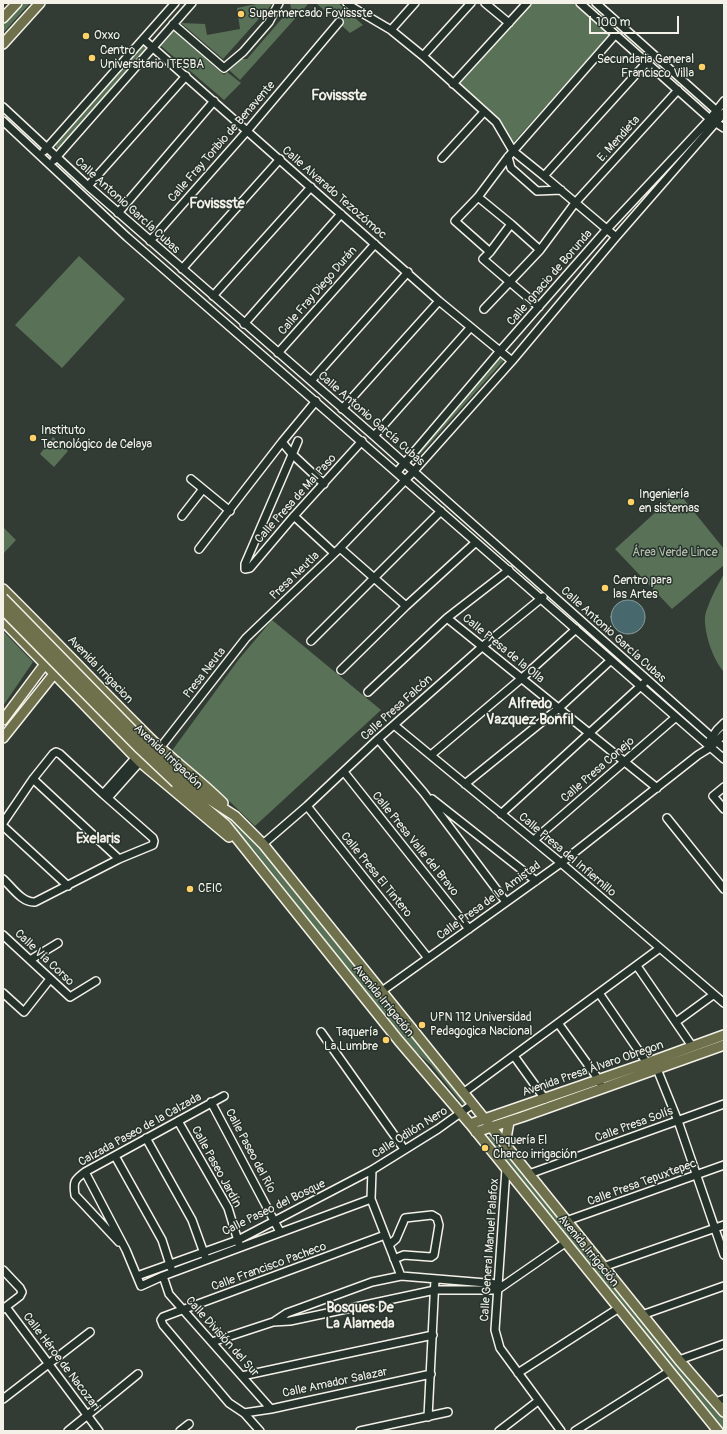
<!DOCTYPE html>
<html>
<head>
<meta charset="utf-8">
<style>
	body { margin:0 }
	#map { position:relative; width:727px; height:1434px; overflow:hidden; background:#333c34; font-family:Pangolin,sans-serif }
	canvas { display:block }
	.frame { position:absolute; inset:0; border:4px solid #f4f1e8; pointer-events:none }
	.scale { position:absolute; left:589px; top:16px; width:90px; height:18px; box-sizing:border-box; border:2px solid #f4f1e8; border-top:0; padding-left:5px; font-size:12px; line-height:14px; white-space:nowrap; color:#f4f1e8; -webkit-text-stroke:3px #26332d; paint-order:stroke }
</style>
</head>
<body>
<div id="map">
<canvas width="727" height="1434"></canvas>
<div class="frame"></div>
<div class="scale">100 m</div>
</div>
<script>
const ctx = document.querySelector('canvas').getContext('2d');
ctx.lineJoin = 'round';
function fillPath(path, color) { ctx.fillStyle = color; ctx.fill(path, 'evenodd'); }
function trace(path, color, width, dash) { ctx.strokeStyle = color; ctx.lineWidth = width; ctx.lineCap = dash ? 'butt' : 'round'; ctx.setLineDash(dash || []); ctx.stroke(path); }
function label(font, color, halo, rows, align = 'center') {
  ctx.font = font + ' Pangolin,sans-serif'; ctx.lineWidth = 3; ctx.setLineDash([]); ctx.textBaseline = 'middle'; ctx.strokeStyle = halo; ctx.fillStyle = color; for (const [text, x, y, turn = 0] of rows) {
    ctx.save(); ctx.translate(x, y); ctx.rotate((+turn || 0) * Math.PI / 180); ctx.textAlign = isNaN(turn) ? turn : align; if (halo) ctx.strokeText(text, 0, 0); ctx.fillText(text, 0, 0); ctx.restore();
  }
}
fillPath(new Path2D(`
	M24,3H30L3,33V26Z
	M256,3H273L223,59L181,23L205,24L207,35L240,29L237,8L256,4Z
	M290,3H309L240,80L229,70L240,59H247L291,8Z
	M316,3H338L363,25L350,33Z
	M532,3H573L609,35L512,144L499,119L459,85Z
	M174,31L224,75L227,72L241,83L224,100L161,46Z
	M142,45L146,48L145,51L61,148H56L55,143Z
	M79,256L125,299L62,368L15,325Z
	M502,356L505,357L504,360L414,461L410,463V459Z
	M53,437L68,451L54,467L40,454Z
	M678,492L724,549V565L672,609L615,549Z
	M3,527L16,540L3,554Z
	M724,574V672C713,660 704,633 705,617C707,605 718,584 724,574Z
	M272,620L381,710L255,826L222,794L171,752L239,659Z
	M3,631L33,662L3,706Z
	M211,804L242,827L289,883L466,1102L467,1104L465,1107L431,1065L414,1050L395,1029L255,851Z
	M487,1136H490L524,1176L649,1331L724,1418V1431L679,1378L486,1138Z`), '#597257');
const water = new Path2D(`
	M611 617a17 17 0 1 1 34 0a17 17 0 1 1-34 0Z`);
fillPath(water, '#47696e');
trace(water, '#8c9f9f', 1);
const minor = new Path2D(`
	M347,3L352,7L391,30L423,56L496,122L513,151L544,176L616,237
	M485,3L509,23
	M580,3L710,119L724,128
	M596,3L719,113
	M173,24L224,68L243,52L269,22L279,3
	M391,30L415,3
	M143,39L439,301L512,361
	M423,56L471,3
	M453,84L527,3
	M3,107L88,186L374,436L724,748
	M3,121L127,237L724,759
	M44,151L175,3
	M508,157L511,168L537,191L561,190
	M442,158L484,112
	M54,160L192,3
	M544,176L647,62
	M88,186L186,76
	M478,197L511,224L540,250
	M118,213L214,101
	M511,224L490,252L483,259L539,307
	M150,241L247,131L339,22
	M490,252L455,221L478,197L508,157L615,35
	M182,269L280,159
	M213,296L311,187
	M484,309L540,250L575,203L678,90
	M244,324L341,214
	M278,353L375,244
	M311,381L408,272
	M342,409L439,301
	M374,436L470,328
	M298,441L245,564V569L250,568L294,516L362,441
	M282,442L292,454L324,484
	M397,472L499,352L607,229L710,119L724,101
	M191,479L230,511
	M182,516L203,489
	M294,516L334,553
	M340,548L406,606
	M199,549L282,442L316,401
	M447,618L657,788
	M311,641L441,511
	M341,670L406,606L476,542
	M368,692L447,618L509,570
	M394,725L561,863L724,1003
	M378,739L424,793L506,902
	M710,740L717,730L724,723
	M160,748L246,638L340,548L414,471L512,361L616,237L724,113
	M431,755L522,678L576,629
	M344,772L469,929
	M33,779L119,859
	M465,784L559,708L611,660
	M724,787L713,796L724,809
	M103,794L136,757
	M108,798L140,762
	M432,799L536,881
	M307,806L428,958
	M501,814L644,683
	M667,818L724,889
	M3,823L33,779L53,754L56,752L60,754L103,794L153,838L154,841L153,845L119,859L35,902C22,903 12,887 3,879
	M3,826L68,886
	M534,840L676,717
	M263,844L307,806L378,739L483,646L543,597
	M3,935L70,997L96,981
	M30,960L58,943
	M637,966L692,1046
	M382,991L561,863L698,755L711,747L724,734
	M3,993L24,1012L50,979
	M599,993L647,1063
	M676,1022L713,995
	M558,1023L599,1080L602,1088
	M321,1032L404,1149
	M514,1056L545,1099
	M657,1069L678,1121L724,1255
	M463,1093L660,948
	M211,1102L280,1232
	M178,1121L228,1208L239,1244
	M146,1138L192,1220L205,1256
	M115,1156L162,1240L171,1268
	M506,1169L495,1330L500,1348L561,1431
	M372,1170L371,1199L401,1276
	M85,1172L126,1250L141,1286L163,1276L371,1199
	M529,1174L724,1104
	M566,1221L724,1165
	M119,1242L75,1195C73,1182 74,1180 85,1172L224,1096
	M389,1245L396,1239L405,1218L432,1215L437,1218L439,1225L434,1255L431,1257L404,1255L394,1259
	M603,1267L724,1225
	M3,1270L20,1288L22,1292L20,1296L3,1309
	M137,1276L238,1240L372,1170L438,1129L473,1104
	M163,1276L169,1294L271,1409
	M6,1307L99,1431
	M642,1315L724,1286
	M275,1321L287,1313L372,1282L401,1276L498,1284L501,1286
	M212,1342L273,1322L290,1321L435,1290H497L565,1243
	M679,1360L724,1344
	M518,1373L619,1308
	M242,1376L433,1335
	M3,1399L90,1332
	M716,1402L724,1399
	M244,1413L271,1409L431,1374
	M428,1417L435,1279
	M68,1431L138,1374
	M180,1431L189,1424
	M260,1431L244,1413L229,1403L163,1325L161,1320L163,1317L385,1235
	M360,1431L448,1412
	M499,1431L538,1401
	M575,1431L670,1371`);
const major = new Path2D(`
	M3,18L17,3
	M3,44L40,3
	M3,589C52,637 99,688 148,736C172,760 199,779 223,803
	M3,621L140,762L229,837
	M3,720L45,664
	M3,738L58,669
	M180,776L204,796L235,816L263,844L679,1360L724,1412
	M176,783L226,825L399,1041L470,1124L718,1431
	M470,1124L647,1063L724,1035
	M476,1132L522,1117L724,1045
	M505,1144L509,1122`);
trace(minor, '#f4f1e8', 10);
trace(major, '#f4f1e8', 12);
trace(minor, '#26332d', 7);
trace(major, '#6e714b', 9);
const majorBridge = new Path2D(`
	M3,598L144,742L180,776
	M3,610L140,749L176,783`);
trace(majorBridge, '#f4f1e8', 12, []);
trace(majorBridge, '#6e714b', 9);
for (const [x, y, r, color] of [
	[241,14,4,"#ffd166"],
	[86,36,4,"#ffd166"],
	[92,58,4,"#ffd166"],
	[702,67,4,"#ffd166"],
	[33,438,4,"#ffd166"],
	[631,502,4,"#ffd166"],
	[605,588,4,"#ffd166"],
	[190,889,4,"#ffd166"],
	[422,1025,4,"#ffd166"],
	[386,1040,4,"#ffd166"],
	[485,1148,4,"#ffd166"]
]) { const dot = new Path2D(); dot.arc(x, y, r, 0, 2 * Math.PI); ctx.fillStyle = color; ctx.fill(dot); trace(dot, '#26332d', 1.5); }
label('12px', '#f4f1e8', '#26332d', [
	["Supermercado Fovissste",249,14],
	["Oxxo",94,36],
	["Centro",100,51],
	["Universitario ITESBA",100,65],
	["Secundaria General",694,60,"right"],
	["Francisco Villa",694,74,"right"],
	["Instituto",41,431],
	["Tecnológico de Celaya",41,445],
	["Ingeniería",639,495],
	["en sistemas",639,509],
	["Centro para",613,581],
	["las Artes",613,595],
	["CEIC",198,889],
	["UPN 112 Universidad",430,1018],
	["Pedagogica Nacional",430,1032],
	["Taquería",378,1033,"right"],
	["La Lumbre",378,1047,"right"],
	["Taquería El",493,1141],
	["Charco irrigación",493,1155]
], 'left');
label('12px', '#f4f1e8', '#26332d', [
	["E. Mendieta",619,139,-48],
	["Calle Fray Toribio de Benavente",222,142,-49],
	["Calle Alvarado Tezozómoc",334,193,41],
	["Calle Antonio García Cubas",127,206,42],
	["Calle Ignacio de Borunda",550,278,-49],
	["Calle Fray Diego Durán",318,291,-49],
	["Calle Antonio García Cubas",371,419,41],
	["Calle Presa de Mal Paso",296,499,-48],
	["Presa Neutla",295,576,-44],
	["Calle Antonio García Cubas",613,635,42],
	["Calle Presa de la Olla",503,649,39],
	["Avenida Irrigacion",100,670,46],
	["Presa Neuta",205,673,-52],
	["Calle Presa Falcón",397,708,-42],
	["Avenida Irrigación",168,757,43],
	["Calle Presa Conejo",598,770,-41],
	["Calle Presa Valle del Bravo",415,844,51],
	["Calle Presa del Infiernillo",567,855,40],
	["Calle Presa El Tintero",376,875,51],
	["Calle Presa de la Amistad",489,901,-36],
	["Calle Vía Corso",44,958,43],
	["Avenida Irrigación",383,1001,51],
	["Avenida Presa Álvaro Obregon",593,1069,-19],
	["Calle Presa Solís",634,1125,-20],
	["Calzada Paseo de la Calzada",140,1130,-29],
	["Calle Odilón Nero",410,1133,-32],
	["Calle Paseo del Río",250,1151,62],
	["Calle Paseo Jardín",216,1167,61],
	["Calle Presa Tepuxtepec",642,1183,-20],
	["Calle Paseo del Bosque",274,1208,-26],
	["Calle General Manuel Palafox",490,1250,-86],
	["Avenida Irrigación",588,1251,51],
	["Calle Francisco Pacheco",269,1267,-20],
	["Calle División del Sur",222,1337,48],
	["Calle Héroe de Nacozari",61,1362,53],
	["Calle Amador Salazar",335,1383,-12]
]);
label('12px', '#b6beae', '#26332d', [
	["Área Verde Lince",675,553]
]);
label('bold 14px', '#f4f1e8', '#26332d', [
	["Fovissste",339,96],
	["Fovissste",217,204],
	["Alfredo",530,704],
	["Vazquez Bonfil",530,720],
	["Exelaris",98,839],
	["Bosques De",360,1308],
	["La Alameda",360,1324]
]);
</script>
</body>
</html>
